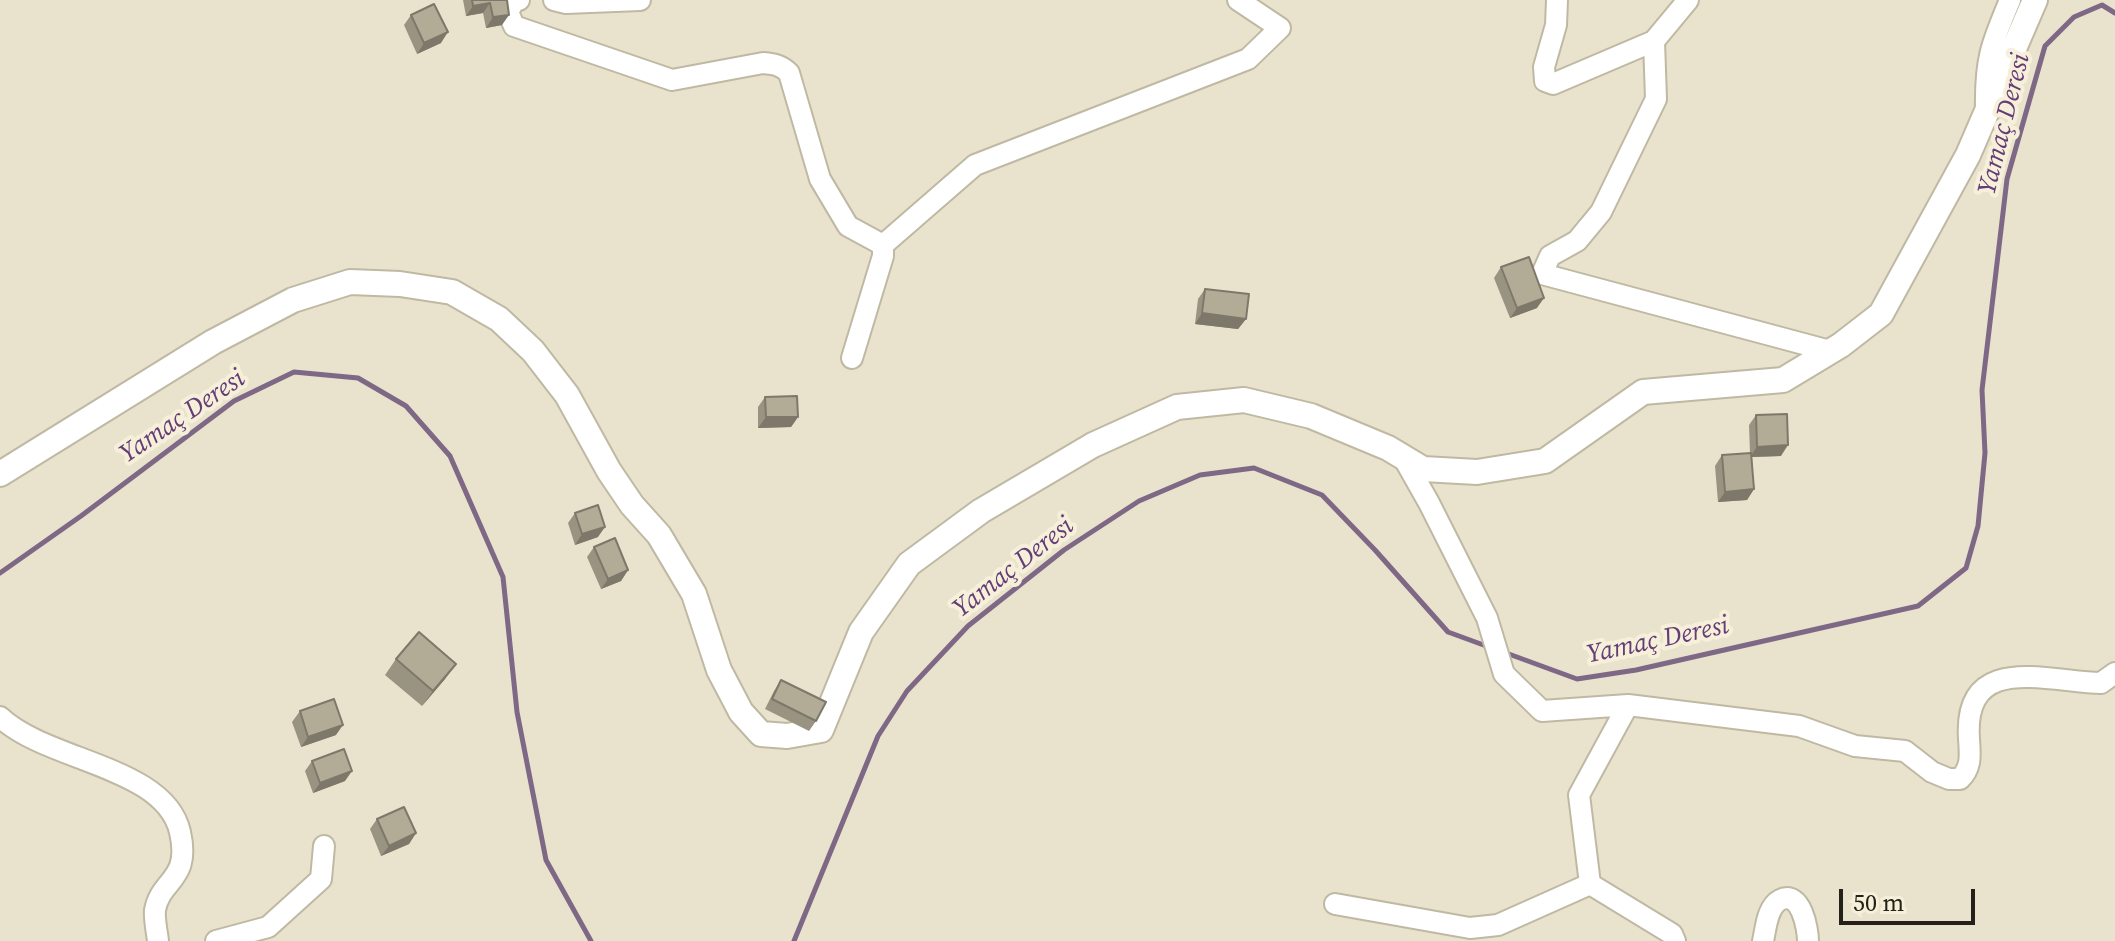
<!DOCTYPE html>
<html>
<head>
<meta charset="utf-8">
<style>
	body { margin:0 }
	#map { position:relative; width:2115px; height:941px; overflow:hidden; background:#e9e3cd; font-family:"Source Serif 4",serif }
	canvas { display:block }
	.scale { position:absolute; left:1839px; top:889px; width:136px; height:36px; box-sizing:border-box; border:4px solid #232119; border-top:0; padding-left:10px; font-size:24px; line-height:28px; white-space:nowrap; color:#232119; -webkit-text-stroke:6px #f6f0da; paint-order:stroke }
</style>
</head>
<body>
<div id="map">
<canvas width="2115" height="941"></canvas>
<div class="scale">50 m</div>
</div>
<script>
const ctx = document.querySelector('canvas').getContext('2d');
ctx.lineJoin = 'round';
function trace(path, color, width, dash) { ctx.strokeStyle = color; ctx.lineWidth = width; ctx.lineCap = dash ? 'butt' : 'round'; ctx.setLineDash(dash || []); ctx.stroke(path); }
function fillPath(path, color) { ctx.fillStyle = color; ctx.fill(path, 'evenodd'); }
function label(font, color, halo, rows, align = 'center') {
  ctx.font = font + ' "Source Serif 4",serif'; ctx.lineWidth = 8; ctx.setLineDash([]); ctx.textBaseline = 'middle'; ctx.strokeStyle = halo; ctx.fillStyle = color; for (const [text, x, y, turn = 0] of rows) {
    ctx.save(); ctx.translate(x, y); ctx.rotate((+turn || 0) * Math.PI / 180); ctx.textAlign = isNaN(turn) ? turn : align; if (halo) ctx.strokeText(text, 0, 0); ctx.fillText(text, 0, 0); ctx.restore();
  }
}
trace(new Path2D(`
	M0,573L81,516L234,401L294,372L358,378L406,406L450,456L503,577L517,712L546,860L591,941
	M1506,653L1577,679L1636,670L1918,606L1966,568L1978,526L1985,453L1982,390L2007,179L2045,46L2074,17L2102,5L2115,13
	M794,941L878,736L907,691L968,626L1064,550L1139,501L1200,475L1254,468L1322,495L1375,550L1448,632L1489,647`), '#7e6885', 5);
const minor = new Path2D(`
	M519,0L514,1L508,12L514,26L672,80L763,63C774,64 781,65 789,73L820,179L848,226L883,245
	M554,0L566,3L640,0
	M1557,0L1556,25L1544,67L1545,81L1553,84L1654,41L1688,0
	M1654,41L1656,99L1601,212L1577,241L1550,256L1542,274L1830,351
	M1986,109C1985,60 1991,45 2010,0
	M852,358L883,256V245L975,165L1248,59L1280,28L1238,0
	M1403,457L1429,503L1487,618L1504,674L1542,711L1628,705L1799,726L1855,746L1905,751L1932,772L1949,779H1960C1972,767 1970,755 1969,739C1963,651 2048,682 2101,683L2115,673
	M0,717C48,762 165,766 180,832C191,881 161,878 155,910C154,919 157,932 158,941
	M1590,884L1579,795L1628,705
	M1590,884L1672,934L1675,941
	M1335,904L1470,928L1498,925L1590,884
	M216,941L268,927L321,879L324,846
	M1763,941C1766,928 1767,907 1780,900C1801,889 1808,929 1808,941`);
const tertiary = new Path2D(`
	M0,474L213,342L293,300L350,282L400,284L452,292L499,319L533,351L567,395L609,471L632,505L659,535L694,594L719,670L741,712L761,734L787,736L821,730L861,632L909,564L981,511L1093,445L1177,407L1244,400L1311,416L1388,448L1423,469L1477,472L1545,461L1643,392L1783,380L1841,345L1881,314L1968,155L2035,0`);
trace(minor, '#bfb9a3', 24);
trace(tertiary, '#bfb9a3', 28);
trace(minor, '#fff', 20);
trace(tertiary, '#fff', 24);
fillPath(new Path2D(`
	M463,0H507L502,25L486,28L483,13L466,16Z
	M411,15L441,43L417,54L404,25Z
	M1501,267L1537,308L1510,318L1494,278Z
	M1205,289L1246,319L1238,329L1195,324L1198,299Z
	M765,397L798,417L791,427L758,428V407Z
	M1756,415L1781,456L1752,457L1754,489L1747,500L1718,502L1715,466L1722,455L1750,453L1749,425Z
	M575,513L598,537L575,545L568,523Z
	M594,547L628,570L621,581L601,589L587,557Z
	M396,659L445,679L422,706L385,675Z
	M781,680L816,721L809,731L765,709L774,691Z
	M300,711L336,735L301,747L292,722Z
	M312,761L345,781L313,793L305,771Z
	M377,819L416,833L409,844L381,856L370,829Z`), '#999482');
fillPath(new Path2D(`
	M490,3L483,13L466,16L473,6Z
	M509,15L502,25L486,28L493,17Z
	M448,32L441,43L417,54L424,43Z
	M1544,298L1537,308L1510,318L1517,308Z
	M1202,313L1246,319L1238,329L1195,324Z
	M766,417H798L791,427L758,428Z
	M1788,445L1781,456L1750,457L1757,447Z
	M1754,489L1747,500L1718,502L1725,492Z
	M605,527L598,537L575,545L582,534Z
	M628,570L621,581L601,589L608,579Z
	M456,664L445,679L422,706L433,691Z
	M343,725L336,735L301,747L308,737Z
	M352,771L345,781L313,793L320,783Z
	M416,833L409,844L381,856L389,846Z`), '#7d786a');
const building = new Path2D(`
	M472,0H507L509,15L493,17L490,3L473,6Z
	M434,4L448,32L424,43L411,15Z
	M1529,257L1544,298L1517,308L1501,267Z
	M1205,289L1249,294L1246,319L1202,313Z
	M797,396L798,417H766L765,397Z
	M1787,414L1788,445L1757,447L1756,415Z
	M1751,453L1754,489L1725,492L1722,455Z
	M598,505L605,527L582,534L575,513Z
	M615,538L628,570L608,579L594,547Z
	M419,632L456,664L433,691L396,659Z
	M781,680L826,702L816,721L772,699Z
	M334,699L343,725L308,737L300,711Z
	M344,749L352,771L320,783L312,761Z
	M404,807L416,833L389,846L377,819Z`);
fillPath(building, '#b2ac97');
trace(building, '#7d786a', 2);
label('italic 26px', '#643c76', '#f6f0da', [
	["Yamaç Deresi",2005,124,-76],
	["Yamaç Deresi",183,417,-34],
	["Yamaç Deresi",1014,568,-38],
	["Yamaç Deresi",1658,641,-12]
]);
</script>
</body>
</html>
